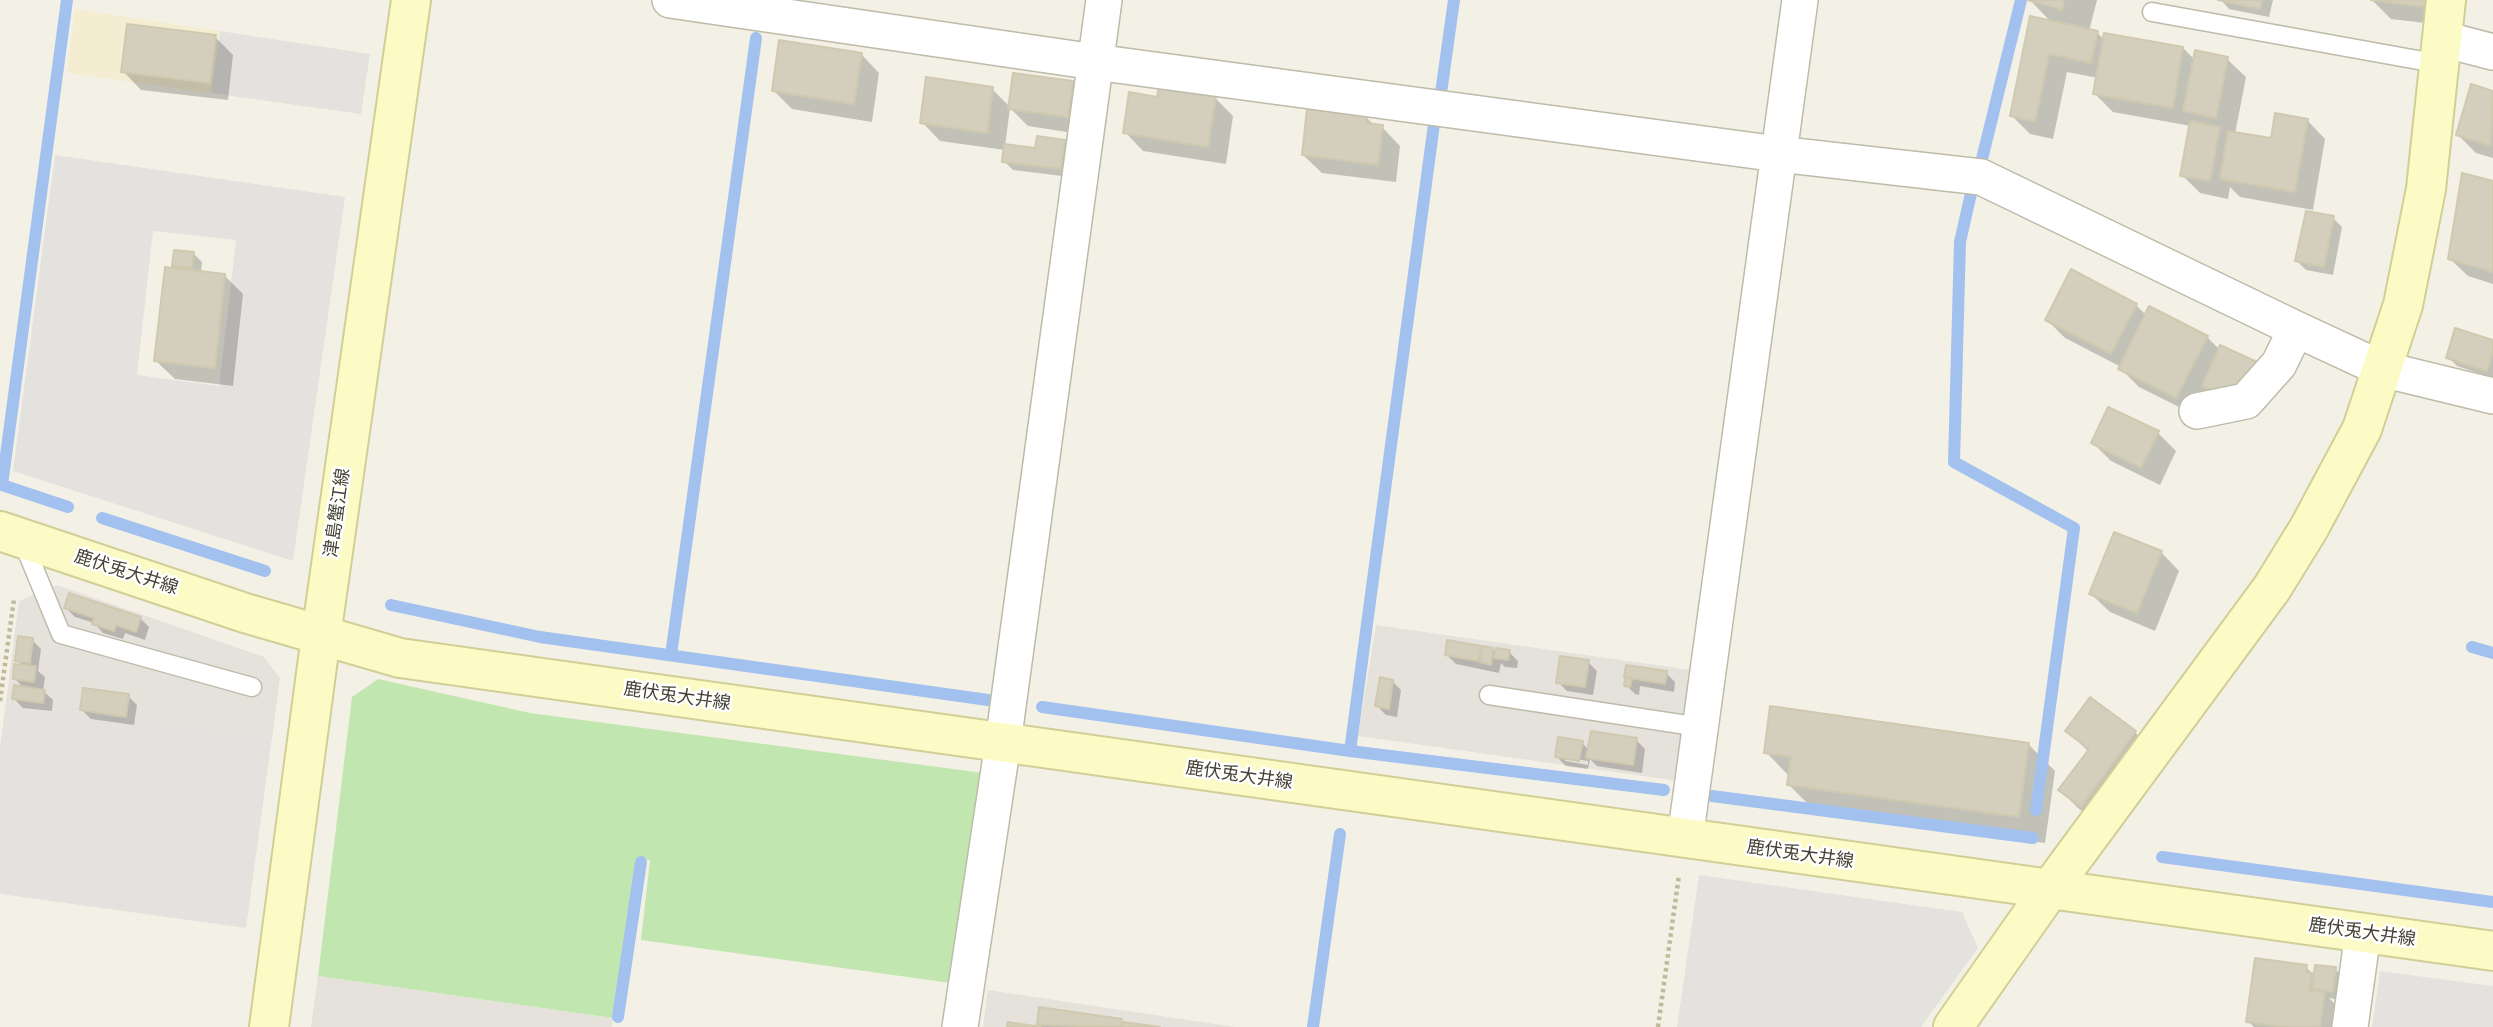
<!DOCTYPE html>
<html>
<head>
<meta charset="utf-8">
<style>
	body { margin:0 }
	canvas { display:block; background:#f3f1e6 }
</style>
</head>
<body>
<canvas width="2493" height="1027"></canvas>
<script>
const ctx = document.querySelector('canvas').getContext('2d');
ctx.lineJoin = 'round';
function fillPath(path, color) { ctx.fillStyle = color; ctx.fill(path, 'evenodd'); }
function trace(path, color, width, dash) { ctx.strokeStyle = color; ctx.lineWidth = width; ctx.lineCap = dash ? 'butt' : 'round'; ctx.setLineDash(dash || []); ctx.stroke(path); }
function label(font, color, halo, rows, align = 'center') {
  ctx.font = font + ' "DejaVu Sans","Noto Sans JP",sans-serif'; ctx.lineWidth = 5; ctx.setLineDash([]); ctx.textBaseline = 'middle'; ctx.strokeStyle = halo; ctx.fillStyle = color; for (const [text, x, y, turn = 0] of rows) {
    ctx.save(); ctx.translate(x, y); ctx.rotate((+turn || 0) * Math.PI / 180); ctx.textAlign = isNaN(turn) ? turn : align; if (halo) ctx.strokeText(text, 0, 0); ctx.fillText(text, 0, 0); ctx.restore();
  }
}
fillPath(new Path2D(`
	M75,9L370,54L361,114L67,73Z`), '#f4edd1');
fillPath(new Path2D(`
	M57,585L264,657L280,678L272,738L6,702L19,601Z
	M1376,625L1698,671L1679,781L1358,736Z
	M318,976L613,1018L612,1027H311Z
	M988,990L1235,1027H983Z`), '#e5e2db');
fillPath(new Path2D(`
	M378,679L530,713L983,773L958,984L641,940L650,860L637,858L613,1018L318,976L352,697Z`), '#c2e6af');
fillPath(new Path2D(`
	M220,31L370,54L361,114L211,93Z
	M55,155L345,197L293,561L13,471ZM153,231L236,240L219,386L137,375Z
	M6,702L272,738L246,928L0,894V748Z
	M1699,875L1962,912L1978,948L1921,1027H1677Z
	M2380,971L2493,986V1027H2372Z`), '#e4e2de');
fillPath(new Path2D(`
	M2030,0H2097L2089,31L2097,32L2104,40L2183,48L2195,60L2227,59L2246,77L2235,134L2272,141L2307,120L2325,139L2313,210L2240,197L2230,187L2228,199L2200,193L2182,175L2191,126L2113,112L2095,94L2098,78L2067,72L2053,139L2030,134L2012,116L2052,23Z
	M2221,0H2273L2269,17L2229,9Z
	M2372,0H2446L2443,25L2391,19Z
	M215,37L233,55L228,100L141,90L123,71Z
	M861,54L879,73L872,122L792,109L774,91Z
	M1073,83L1091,101L1086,135L1028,126L1010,108L1005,146L1037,150L1064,142L1073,151L1070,177L1013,170L1004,161L1005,150L940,141L922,122L992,89L1010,107Z
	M2473,86L2493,93V158L2476,153L2458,135Z
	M1215,98L1233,116L1226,164L1143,151L1125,132L1159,99Z
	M1366,117L1375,126L1382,127L1400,146L1396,182L1322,173L1303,155Z
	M2493,183V284L2468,276L2449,258Z
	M2333,218L2342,227L2333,275L2306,270L2297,261Z
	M193,253L202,262L201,272L224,275L243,294L233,386L175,379L156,361L179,270L174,265Z
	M2136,305L2147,316L2207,337L2220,350L2213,395L2208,389L2195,415L2139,387L2120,368L2121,367L2065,338L2047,320Z
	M2493,341V378L2457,366L2448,357Z
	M2158,433L2176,451L2160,485L2111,461L2093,443Z
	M2161,552L2179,571L2155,631L2110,612L2091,594Z
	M66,608L140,618L149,627L145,640L125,633L123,639L103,633L94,623L75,617Z
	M32,640L41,649L38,671L45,677L43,691L53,700L52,711L23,708L14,699L25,689L14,678L24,667L17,660Z
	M1480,648L1484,651L1493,649L1497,654L1509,652L1518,661L1517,668L1505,667L1501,663L1499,673L1456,664L1447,655Z
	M1588,662L1597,671L1593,695L1567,691L1558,682Z
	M1627,667L1666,673L1675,682L1674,692L1640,686L1639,695L1635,694L1626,685Z
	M1392,681L1401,690L1397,717L1386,715L1377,706Z
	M128,696L137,705L134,725L91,719L82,710Z
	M2091,699L2135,732L2153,751L2100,824L2079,809L2060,790L2089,752L2067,731Z
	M1636,740L1645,749L1642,773L1597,766L1590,759L1588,769L1566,766L1557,757L1582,743L1589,750ZM1565,757L1588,761V765L1565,761Z
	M2028,744L2055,771L2045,843L1815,811L1788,784L1789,776L1766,752Z
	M2306,967L2315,976L2335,969L2344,978L2341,1000L2329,998L2343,1012L2340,1027H2254L2248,1021Z
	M1121,1020L1124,1024L1150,1027H1041L1038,1024Z`), '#0003');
trace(new Path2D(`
	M67,0L2,485L68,507
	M1441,93L1454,0
	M1982,159L2021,0
	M1972,189L1960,242L1954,462L2074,528L2036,810
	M102,518L265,571
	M391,605L540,637L988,700
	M2472,647L2493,653
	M671,655L756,38
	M1042,707L1350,751L1664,790
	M1350,751L1434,124
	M1712,796L2033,838
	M2162,857L2493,902
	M618,1017L641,862
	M1313,1027L1340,834`), '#a3c1ef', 12);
const building = new Path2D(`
	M2028,0H2064L2062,10Z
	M2218,0H2262L2260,9Z
	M2371,0H2426L2425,7Z
	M2030,16L2098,31L2091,63L2049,54L2035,122L2010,116Z
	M127,24L216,35L210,83L121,72Z
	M2104,33L2183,47L2173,108L2093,94Z
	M779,40L862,53L854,104L772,91Z
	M2195,50L2228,57L2216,118L2183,111Z
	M1013,73L1073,81L1068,117L1008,109Z
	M926,77L993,87L987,133L920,123Z
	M2471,84L2493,91L2491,146L2456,135Z
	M1159,87L1216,96L1208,147L1123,133L1129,92L1157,97Z
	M1307,109L1367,115L1366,123L1383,125L1378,165L1302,155Z
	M2275,113L2308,119L2295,192L2220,179L2228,131L2271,138Z
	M2190,121L2220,127L2210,181L2180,176Z
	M1037,136L1065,140L1061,169L1002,162L1004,144L1035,148Z
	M2462,173L2493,181V272L2448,259Z
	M2306,211L2334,216L2324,267L2295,261Z
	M174,250L194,252L192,268L172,266Z
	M165,267L225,274L215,368L154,361Z
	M2071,269L2137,304L2111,354L2045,320Z
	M2149,306L2208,336L2176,398L2118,369Z
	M2455,328L2493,340V351L2487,371L2446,358Z
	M2220,345L2257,362L2249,380L2227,397L2202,386Z
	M2108,407L2159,431L2141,468L2091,443Z
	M2114,532L2162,551L2137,613L2089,594Z
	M69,593L141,617L136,632L116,625L114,631L92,624L94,618L64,608Z
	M18,636L33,638L30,663L15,661Z
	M1447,640L1481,646L1478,661L1445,655Z
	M1483,646L1493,648L1491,665L1480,662Z
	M1496,648L1510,650L1508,660L1494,658Z
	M1560,656L1589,660L1585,687L1556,683Z
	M14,664L36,666L34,682L13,679Z
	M1626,665L1667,671L1665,684L1624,677Z
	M1380,677L1393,680L1389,709L1375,706Z
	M1625,678L1632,679L1630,687L1624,686Z
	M14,685L45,690L43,703L12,699Z
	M83,688L129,694L126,717L80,710Z
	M2090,697L2136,731L2081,807L2058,790L2089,749L2065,731Z
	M1770,706L2029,743L2019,817L1787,785L1791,757L1764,753Z
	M1591,731L1637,738L1633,765L1586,758Z
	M1558,737L1583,741L1579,761L1555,757Z
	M2255,958L2307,965L2306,973H2312L2309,990L2325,992L2320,1027H2286L2246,1022Z
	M2315,965L2336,967L2333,992L2312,989Z
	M1039,1007L1122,1019L1121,1027L1037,1025Z
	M1008,1022L1041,1027H1007Z
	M1123,1022L1160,1027H1123Z`);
fillPath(building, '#d4cfbc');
trace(building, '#cfc9af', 2);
const lane = new Path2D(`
	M2152,12L2440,64
	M23,542L61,634L252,687
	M1489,695L1700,727`);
const street = new Path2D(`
	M670,0L1095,62L1778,154L1981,177L2296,329L2382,369L2493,396
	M2443,39L2493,52
	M2197,411L2246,401L2279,364L2296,329
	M1685,839L1800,0
	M960,1027L1003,743L1104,0
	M2350,1027L2363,933`);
const secondary = new Path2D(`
	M0,531L245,613L400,658L2493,951
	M269,1027L321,636L411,0
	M1953,1027L2050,889L2272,588L2309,528L2362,429L2403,305L2426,189L2446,0`);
trace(lane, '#bebba9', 21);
trace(street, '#bebba9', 38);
trace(secondary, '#d2ce97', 42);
trace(new Path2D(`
	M0,701L14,599
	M1658,1027L1679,875`), '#bfba9a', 4.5, [3.5, 3.5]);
trace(lane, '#fff', 18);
trace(street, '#fff', 35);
trace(secondary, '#fdfbc5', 38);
label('18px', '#454235', '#fff', [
	["津島蟹江線",338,513,-82],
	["鹿伏兎大井線",126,573,18],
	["鹿伏兎大井線",677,697,8],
	["鹿伏兎大井線",1239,776,8],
	["鹿伏兎大井線",1800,855,8],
	["鹿伏兎大井線",2362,933,8]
]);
</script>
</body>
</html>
